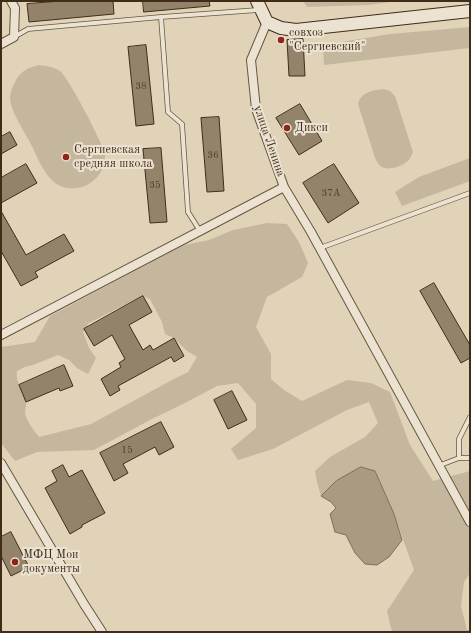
<!DOCTYPE html>
<html>
<head>
<meta charset="utf-8">
<style>
	body { margin:0 }
	#map { position:relative; width:471px; height:633px; overflow:hidden; background:#e0d3b8; font-family:"Old Standard TT",serif }
	canvas { display:block }
	.frame { position:absolute; inset:0; border:2px solid #402c18; pointer-events:none }
</style>
</head>
<body>
<div id="map">
<canvas width="471" height="633"></canvas>
<div class="frame"></div>
</div>
<script>
const ctx = document.querySelector('canvas').getContext('2d');
ctx.lineJoin = 'round';
function fillPath(path, color) { ctx.fillStyle = color; ctx.fill(path, 'evenodd'); }
function trace(path, color, width, dash) { ctx.strokeStyle = color; ctx.lineWidth = width; ctx.lineCap = dash ? 'butt' : 'round'; ctx.setLineDash(dash || []); ctx.stroke(path); }
function label(font, color, halo, rows, align = 'center') {
  ctx.font = font + ' "Old Standard TT",serif'; ctx.lineWidth = 4; ctx.setLineDash([]); ctx.textBaseline = 'middle'; ctx.strokeStyle = halo; ctx.fillStyle = color; for (const [text, x, y, turn = 0] of rows) {
    ctx.save(); ctx.translate(x, y); ctx.rotate((+turn || 0) * Math.PI / 180); ctx.textAlign = isNaN(turn) ? turn : align; if (halo) ctx.strokeText(text, 0, 0); ctx.fillText(text, 0, 0); ctx.restore();
  }
}
fillPath(new Path2D(`
	M303,1H398L368,5L307,7Z
	M470,27V48L324,65L323,45L390,34Z
	M38,65C47,66 55,67 61,72C69,79 104,145 105,155C105,165 101,175 93,181C82,190 65,191 54,182C44,174 37,157 32,146C26,134 11,112 10,99C10,93 12,87 15,82C17,77 22,72 27,69C30,67 35,67 38,65Z
	M384,89L390,91L395,96L413,152C410,161 405,164 397,167C386,170 380,169 375,158L358,104C361,92 373,90 384,89Z
	M470,158V181L402,206L395,192L419,177Z
	M267,223L287,224L299,242L308,263L302,277L267,297L256,327L271,354V379L284,390L302,401L347,380L371,383L390,392L410,445L433,481L470,471V573L464,582L461,606L467,630H470V632H392L387,611L414,570L394,514L375,471L336,481L321,496L317,482L315,471L330,457L365,437L378,423L369,402L347,410L273,449L238,460L231,449L256,428V404L238,383L217,386L185,403L150,420L94,450L37,452L15,461L1,443V347L35,342L50,316L184,245L209,240L233,230ZM142,296L150,299L162,322L165,334L174,338L187,351L197,357L188,372L172,380L91,424L39,437C34,430 25,420 25,411C25,408 27,405 26,402C24,391 15,383 17,371L25,367L33,365L58,355L69,360L77,368L88,374L96,358L89,348L83,332L89,323Z`), '#c5b79d');
const water = new Path2D(`
	M361,467L375,471L394,514L402,540L389,557L377,565L365,564L355,553L346,535L335,532L330,514L336,508L331,502L321,496L336,481Z`);
fillPath(water, '#aa9a82');
trace(water, '#806e58', 1);
const building = new Path2D(`
	M61,1H113L114,14L29,22L27,4Z
	M143,1H209L210,6L144,12Z
	M303,39L305,76H289L287,40Z
	M146,45L154,124L136,126L128,47Z
	M300,104L322,141L299,155L276,118Z
	M219,117L224,191L207,192L201,118Z
	M10,132L17,145L1,154V137Z
	M161,148L167,222L150,223L143,149Z
	M26,164L37,183L1,203V178Z
	M334,164L359,203L328,223L303,183Z
	M1,211L26,255L64,234L74,251L35,272L38,277L21,286L1,251Z
	M434,283L470,345V358L461,363L420,291Z
	M143,296L152,312L129,325L143,350L150,345L153,350L174,338L184,356L174,362L171,357L118,386L120,390L110,396L101,379L121,367L119,363L125,359L112,335L94,346L84,329Z
	M64,365L73,386L60,391L59,388L26,402L19,385Z
	M232,391L247,420L228,429L214,400Z
	M161,422L174,447L159,455L155,447L123,464L128,473L114,481L100,453Z
	M63,465L69,477L82,470L105,513L82,525V527L70,534L45,488L57,481L52,471Z
	M11,532L29,567L11,576L1,556V537Z`);
fillPath(building, '#93836b');
trace(building, '#402c18', 1);
const lane = new Path2D(`
	M14,37L28,29L161,17
	M200,231L188,212L182,124L168,112L161,17L258,10
	M320,248L470,193
	M459,458V439L470,417
	M438,466L459,458H470`);
const street = new Path2D(`
	M267,22L251,60L256,109L284,187L311,232L470,522
	M1,44L14,37L15,8L11,1
	M1,335L284,187
	M1,463L84,604L102,632`);
const secondary = new Path2D(`
	M257,1L267,22L281,28L296,30L470,11`);
trace(lane, '#685640', 5.5);
trace(street, '#685640', 10);
trace(secondary, '#402c18', 14);
trace(lane, '#ebe2d1', 4);
trace(street, '#ebe2d1', 8);
trace(secondary, '#ebe2d1', 12);
for (const [x, y, r, color] of [
	[281,40,4,"#8f2418"],
	[287,128,4,"#8f2418"],
	[66,157,4,"#8f2418"],
	[15,562,4,"#8f2418"]
]) { const dot = new Path2D(); dot.arc(x, y, r, 0, 2 * Math.PI); ctx.fillStyle = color; ctx.fill(dot); trace(dot, '#ebe2d1', 1.5); }
label('10px', '#55422d', null, [
	["38",141,86],
	["36",213,155],
	["35",155,185],
	["37А",331,193],
	["15",127,450]
]);
label('12px', '#402c18', '#ebe2d1', [
	["совхоз",289,33],
	["\"Сергиевский\"",289,47],
	["Дикси",295,128],
	["Сергиевская",74,150],
	["средняя школа",74,164],
	["МФЦ Мои",23,555],
	["документы",23,569]
], 'left');
label('12px', '#402c18', '#ebe2d1', [
	["улица Ленина",269,141,71]
]);
</script>
</body>
</html>
